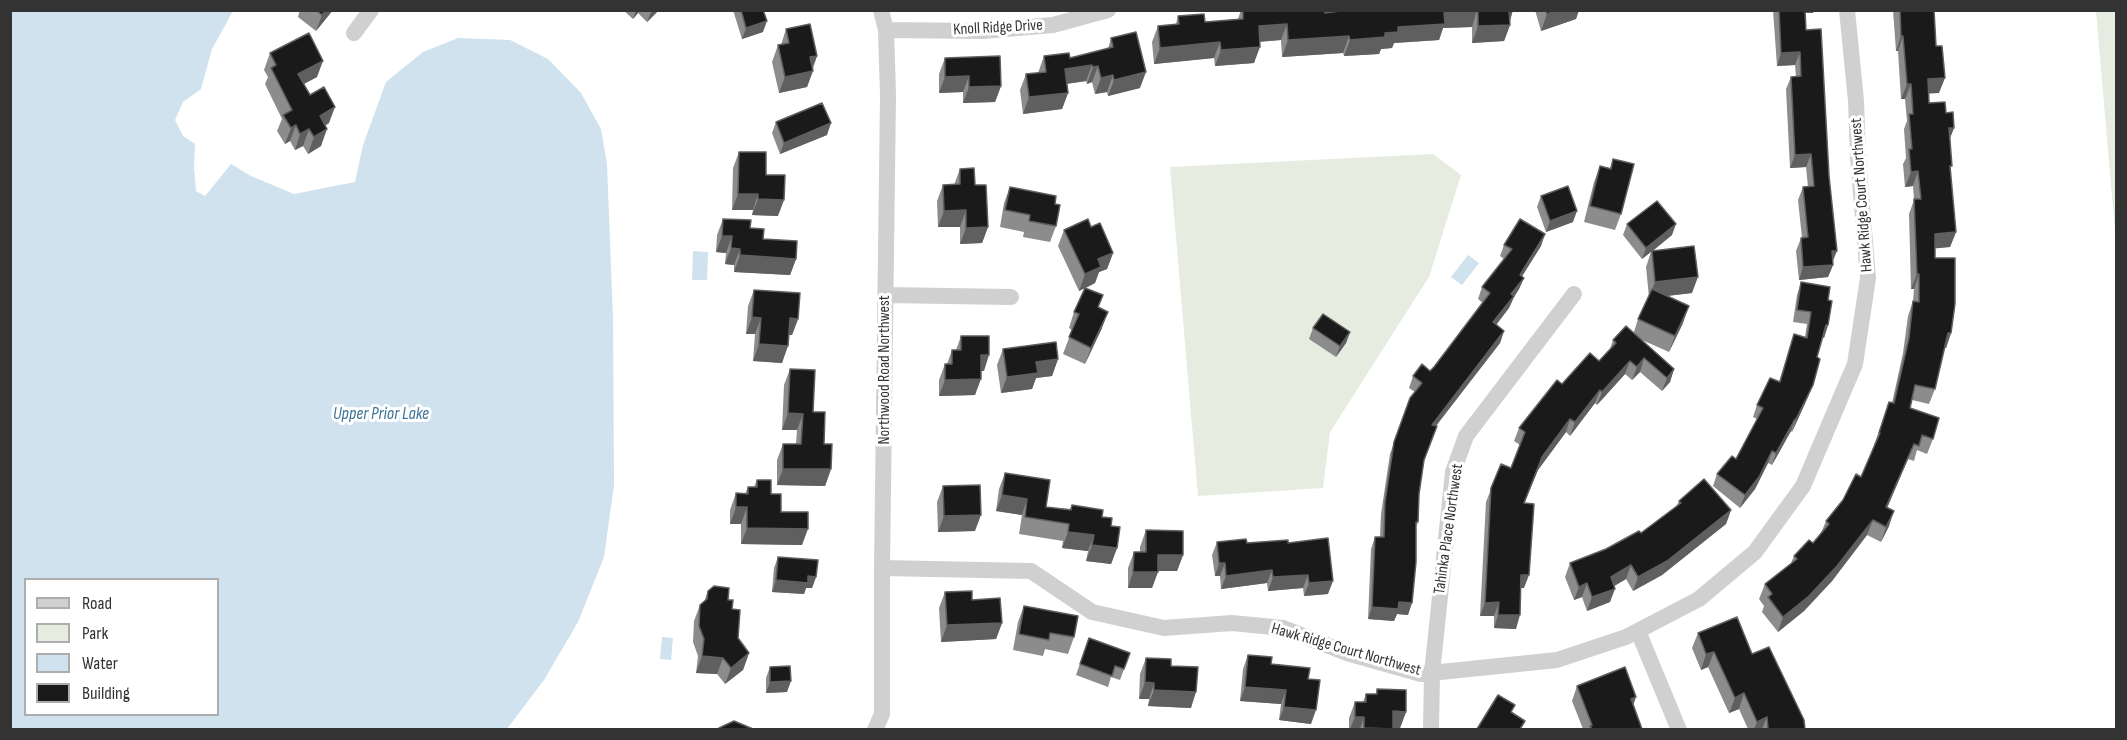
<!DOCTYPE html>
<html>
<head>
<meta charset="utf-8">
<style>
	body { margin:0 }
	#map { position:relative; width:2127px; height:740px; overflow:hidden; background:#fff; font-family:"Sofia Sans Condensed",sans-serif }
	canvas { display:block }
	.frame { position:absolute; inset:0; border:12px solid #333; pointer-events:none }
	.legend { position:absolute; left:24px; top:578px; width:195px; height:138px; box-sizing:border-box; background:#fff; border:2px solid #adadad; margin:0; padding:8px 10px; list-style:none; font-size:18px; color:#333 }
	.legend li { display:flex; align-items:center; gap:12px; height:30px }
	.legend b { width:30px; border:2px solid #adadad }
</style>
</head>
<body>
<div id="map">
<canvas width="2127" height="740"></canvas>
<div class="frame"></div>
<ul class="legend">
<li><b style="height:8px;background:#d0d0d0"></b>Road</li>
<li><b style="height:16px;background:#e6ecdf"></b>Park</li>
<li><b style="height:16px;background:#cfe2ee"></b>Water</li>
<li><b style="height:16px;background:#1a1a1a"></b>Building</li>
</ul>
</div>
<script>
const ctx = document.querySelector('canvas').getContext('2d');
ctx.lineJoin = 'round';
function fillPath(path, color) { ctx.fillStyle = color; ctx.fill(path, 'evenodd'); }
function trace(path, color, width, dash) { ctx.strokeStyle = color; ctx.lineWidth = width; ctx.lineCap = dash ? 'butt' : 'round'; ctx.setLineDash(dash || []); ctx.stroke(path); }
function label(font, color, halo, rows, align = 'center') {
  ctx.font = font + ' "Sofia Sans Condensed",sans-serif'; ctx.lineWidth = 6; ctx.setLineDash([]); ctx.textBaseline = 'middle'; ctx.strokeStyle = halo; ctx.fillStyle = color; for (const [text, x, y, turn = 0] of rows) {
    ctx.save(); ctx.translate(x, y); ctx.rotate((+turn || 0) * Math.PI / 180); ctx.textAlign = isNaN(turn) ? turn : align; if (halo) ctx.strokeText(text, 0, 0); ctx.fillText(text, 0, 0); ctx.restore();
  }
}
fillPath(new Path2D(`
	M2096,11H2116V243Z
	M1433,154L1461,175L1429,277L1330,432L1323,488L1198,496L1170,167Z`), '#e6ecdf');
fillPath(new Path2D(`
	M10,11H233L212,49L201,89L183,102L175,120L183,136L195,144L194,168L196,191L205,196L231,164L251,176L294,194L355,182L363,145L386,82L423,52L458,38L510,40L548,59L581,93L601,129L607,164L613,318L614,485L604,557L578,622L544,680L507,729H11ZM26,580H218V714H26Z
	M693,251L708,252L707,280H692Z
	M1468,255L1479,263L1462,285L1451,277Z
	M662,637L673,638L671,660L660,659Z`), '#cfe2ee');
trace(new Path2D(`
	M886,30L983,31L1053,25L1108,10
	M354,33L371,10
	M885,295L1011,297
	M882,568L1031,571L1092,612L1164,628L1232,623L1283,628L1347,653L1421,674L1557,660L1626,637L1699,599L1755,552L1803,486L1855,364L1868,278L1858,157L1856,101L1847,10
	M1638,631L1679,730
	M875,730L882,714V568L888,95L886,30L881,10
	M1431,730L1432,673L1453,472L1466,436L1574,294`), '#d0d0d0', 16);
fillPath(new Path2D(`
	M300,10H333L316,31L298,17Z
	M623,10H659L647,22L638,13L633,19Z
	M733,10H763V32L742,39Z
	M1241,10H1325V13L1348,10H1513L1510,21V25L1504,41L1472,43V27L1443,28L1439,40L1394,43L1392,48L1381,49L1379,54L1344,56L1343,53L1282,57L1281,40L1260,42L1254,63L1215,66L1214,58L1154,64L1152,42L1158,26L1176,24L1178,16L1205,22L1238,19Z
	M1535,10H1579L1576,19L1541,31Z
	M1773,10H1814L1813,13H1805L1806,30L1833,262V265L1828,277L1799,280L1796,251L1801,238H1802L1798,200L1803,187H1808L1806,167L1790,168L1786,89L1791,77L1796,76L1795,65L1777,66Z
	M1893,10H1934L1939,93H1928L1929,103L1946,113L1954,128L1950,138V172L1956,232L1950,247L1935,248V258L1951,333L1946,348H1944L1935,389L1929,404L1912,400L1910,408L1933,439L1927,454L1917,450L1914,461L1908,459L1887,508L1889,526L1881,542L1867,535L1832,581L1804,611L1778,632L1762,612L1764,606L1759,599L1765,584L1791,563L1794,556L1813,543L1821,533L1826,521L1861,477L1873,448L1889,402L1892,403L1903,353L1908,316L1913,301L1914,289H1911L1909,214L1914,200L1913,186L1905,187L1903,164L1906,158L1904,129L1907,121L1905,99H1901L1898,51H1896Z
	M786,29L817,56L807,87L779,93L772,62L778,45H781Z
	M1111,38L1140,88L1108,96L1107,92L1095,94L1092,82L1087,84L1086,81L1066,84L1068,93L1062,109L1023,114L1020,90L1026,74L1038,73L1044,56L1070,58L1108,49Z
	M270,53L317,77L304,84L329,123L325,126L321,146L308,154L303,146L295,150L290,141L285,144L277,131L282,119L265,84L268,77L264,70Z
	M945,58L1001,86L995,102L963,103V92L939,93V74Z
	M776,122L827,135L780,154L772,133Z
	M739,152L766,175L778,216L752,215L753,210H732L733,168Z
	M1613,159L1621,214L1615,230L1584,222L1594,182L1600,166L1610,168Z
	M960,169L975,185L988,227L982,243L960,244V227H938L937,201L943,185H954Z
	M1010,187L1055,204L1056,226L1050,242L1023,237L1024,232L1000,227L1004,203Z
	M1541,196L1573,222L1546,232L1537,207Z
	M723,219L750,228L763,239L796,259L790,275L734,272V265L725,264L726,253L716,252L717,235Z
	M1627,224L1672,235L1654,250L1692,293L1667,296L1683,323L1669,352L1642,340L1674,369L1670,382L1662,391L1640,372L1632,380L1625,374L1597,405L1595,403L1570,436L1566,432L1538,470L1524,503V588H1521L1516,629L1494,628V616H1480L1486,502L1501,464L1511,468L1520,445L1514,441L1519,428L1599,361L1610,349L1613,340L1634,332L1638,319L1649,297L1646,267L1651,252L1642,259L1623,235Z
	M1091,227L1113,253L1107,269L1099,272L1095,283L1086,288L1098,308L1102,328L1085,364L1063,354L1072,330L1069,328L1074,312L1085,288L1079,291L1058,246L1064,230Z
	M1504,245L1541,246L1522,276L1524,278L1519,289L1514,297L1509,308L1496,325L1504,331L1500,343L1436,426L1424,460L1419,494L1418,522L1416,527L1408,615L1397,614L1394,621L1368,619L1371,549L1375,537H1380L1381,514L1390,454L1410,398L1415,392L1409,388L1413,376L1430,371L1434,367L1483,303L1478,299L1482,287L1504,259L1500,256Z
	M1801,282L1828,300V325L1824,338L1822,337L1817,357L1808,397L1792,432L1791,431L1772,465L1768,463L1755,489L1740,508L1713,486L1717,474L1736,459L1757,419L1753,417L1757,405L1779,382L1794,334L1805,337L1807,324L1793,322L1797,295Z
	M754,290L798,319L792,335H789L782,363L753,361L755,334H746L748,306Z
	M1313,328L1350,332L1346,343L1336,357L1309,339Z
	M961,336L984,371H981L975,395L939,396V380L945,364H947L952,350H956Z
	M1003,349L1058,359L1052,376L1036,378L1032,389L1001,393L997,365Z
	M790,369L813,412L831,469L825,486L777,485V460L783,444H796L797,430H782L784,385Z
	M1005,473L1046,507L1070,509L1072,505L1102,517L1111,526L1117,548L1111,564L1086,561L1088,551L1062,548L1063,541L1019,534L1022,515L996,511L999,489Z
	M757,480L771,494L781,512L802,545L741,544V524H730V510L736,493L745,494L748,487H754Z
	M943,486L975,531L938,532L937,502Z
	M1679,501L1731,510L1726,524L1662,575L1633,591L1626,579L1614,586L1610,602L1587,611L1582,597L1574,600L1565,577L1570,563L1606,549L1641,533L1676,507Z
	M1146,530L1183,555L1177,571H1158L1152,588H1128V568L1134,552H1140V547Z
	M1217,542L1288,543L1328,594L1304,596L1303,588L1268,591L1267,583L1221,589L1220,576H1215L1212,555Z
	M778,557L816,577L812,588H806L804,594L772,592L774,568Z
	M708,591L728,600L732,609L738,638L749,653L743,670L725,684L717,674L696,673L698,656L693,642L694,621L700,605L704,602Z
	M945,592L972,600L1002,623L996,639L941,642L939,608Z
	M1024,606L1074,637L1068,654L1045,649L1043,656L1013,650L1018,622Z
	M1698,633L1752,654L1805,729H1748L1739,709L1729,713L1708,667L1701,670L1692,648Z
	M1089,638L1130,653L1120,680L1111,677L1108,687L1076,675Z
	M1248,655L1308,679L1311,724L1279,720L1281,704L1240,701L1243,669Z
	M1146,658L1171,666L1191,708L1148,706L1149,699H1139L1140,674Z
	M770,667L787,692L766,693V678Z
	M1577,686L1634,705L1642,729H1583L1572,701Z
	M1377,689L1406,712L1400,728H1393V729H1349V718L1355,702H1363L1366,694H1376Z`), '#8c8c8c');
fillPath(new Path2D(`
	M326,10H333L316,31L322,15Z
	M636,10H639L638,13L633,19Z
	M652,10H659L647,22Z
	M1477,10L1472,27L1443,28L1439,40L1394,43L1392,48L1381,49L1379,54L1344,56L1350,40L1385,33L1398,27L1444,13Z
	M1508,10H1513L1509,23Z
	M1558,10H1579L1576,19L1541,31L1547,14Z
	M1801,10H1814L1813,13H1800Z
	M767,21L763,32L742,39L746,28Z
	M1287,24L1281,40L1253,42L1259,26Z
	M1510,25L1504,41L1472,43L1478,26Z
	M1349,36L1343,53L1282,57L1288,40Z
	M1901,36H1903L1898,51H1896Z
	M1220,42L1214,58L1154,64L1160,48Z
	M1260,47L1254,63L1215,66L1221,50Z
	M1800,52L1795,65L1777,66L1781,53Z
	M817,56L811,71H813L807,87L779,93L785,77L810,57Z
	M323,61L317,77L292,90L298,74Z
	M1092,65L1086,81L1059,85L1065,69Z
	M1098,66L1092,82L1087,84L1093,67Z
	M1146,72L1140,88L1108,96L1114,80Z
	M1113,75L1107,92L1095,94L1101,78Z
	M969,76L963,92L939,93L945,77Z
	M1945,78L1939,93L1922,94L1928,79Z
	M1907,84H1911L1905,99H1901Z
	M1001,86L995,102L963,103L969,87Z
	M1068,93L1062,109L1023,114L1029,97Z
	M335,107L329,123L314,132L320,116Z
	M831,123L827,135L780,154L784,143Z
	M296,125L290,141L285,144L291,128Z
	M1949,128H1954L1948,143Z
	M309,129L303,146L295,150L300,134Z
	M327,129L321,146L308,154L314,137Z
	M1811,154L1806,167L1790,168L1795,155Z
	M1918,171L1913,186L1905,187L1911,172Z
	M738,194H758L753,210H732Z
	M758,199L784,200L778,216L752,215Z
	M966,210L960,227H938L944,211Z
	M1577,211L1573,222L1546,232L1550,221Z
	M1676,224L1672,235L1642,259L1646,248Z
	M988,227L982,243L960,244L966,228Z
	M1956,232L1950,247L1929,249L1935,234Z
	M1545,234L1541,246L1516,286L1520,275Z
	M722,236H732L726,253L716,252Z
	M731,248L740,249L734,265L725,264Z
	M1832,251H1837L1832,263Z
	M1113,253L1107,269L1099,272L1095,283L1079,291L1085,274L1098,259Z
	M740,255L796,259L790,275L734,272Z
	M1833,265L1828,277L1799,280L1803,267Z
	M1917,274H1919L1914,289H1911Z
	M1698,277L1692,293L1649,298L1655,282Z
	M1524,278L1519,289L1514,297L1509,308L1489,334L1493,322L1511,294Z
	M1689,306L1683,323L1669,352L1675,336Z
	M1108,312L1102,328L1085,364L1091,348Z
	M752,317L761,318L755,334H746Z
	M790,318L798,319L792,335H784Z
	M1826,325H1828L1824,338L1821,337Z
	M1504,331L1500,343L1428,436L1432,425Z
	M1350,332L1346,343L1336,357L1340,346Z
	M1948,333H1951L1946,348H1942Z
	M759,344L788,346L782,363L753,361Z
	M981,355H989L984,371H975Z
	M1644,358L1640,372L1632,380L1637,367Z
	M1058,359L1052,376L1036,378L1032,389L1001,393L1007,377L1036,362Z
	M1630,361L1625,374L1597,405L1602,392Z
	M1674,369L1670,382L1662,391L1667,378Z
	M981,379L975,395L939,396L945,380Z
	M1813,385L1808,397L1792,432L1796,419Z
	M1600,390L1595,403L1570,436L1575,422Z
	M788,413L803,414L797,430H782Z
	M1570,419L1566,432L1538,470L1519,516L1542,457Z
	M1795,419L1791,431L1772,465L1776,453Z
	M1914,444L1908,459L1881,522L1886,507Z
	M1772,451L1768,463L1755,489L1740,508L1745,495Z
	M783,469H831L825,486L777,485Z
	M1002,495L1027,499L1022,515L996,511Z
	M736,507H747L741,524H730Z
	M1731,510L1726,524L1662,575L1633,591L1638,577Z
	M1894,511L1889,526L1881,542L1886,527Z
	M981,515L975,531L938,532L944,516Z
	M1873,520L1867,535L1832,581L1804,611L1778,632L1783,617Z
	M747,528L808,529L802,545L741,544Z
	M1068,532L1094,535L1088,551L1062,548Z
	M1092,545L1117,548L1111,564L1086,561Z
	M1158,555H1183L1177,571H1152Z
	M1219,563H1225L1220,576H1215Z
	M1631,565L1626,579L1606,591L1611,577Z
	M1272,570L1267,583L1221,589L1226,576Z
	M1133,572H1158L1152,588H1128Z
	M1308,575L1303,588L1268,591L1273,577Z
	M1521,575H1529L1524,588H1516Z
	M808,576L816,577L812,588H806L804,594L772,592L776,580Z
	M1333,581L1328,594L1304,596L1309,583Z
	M1587,583L1582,597L1574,600L1579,587Z
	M1615,589L1610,602L1587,611L1592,597Z
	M1399,602L1412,603L1408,615L1397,614L1394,621L1368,619L1372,607Z
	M1499,602L1494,616H1480L1485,603Z
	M1498,615H1520L1516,629L1494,628Z
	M1002,623L996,639L941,642L947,625Z
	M1714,652L1708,667L1701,670L1706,654Z
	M749,653L743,670L725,684L731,668Z
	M702,656L723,658L717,674L696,673Z
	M791,681L787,692L766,693L770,682Z
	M1145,682L1154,683L1149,699H1139Z
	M1245,687L1286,690L1281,704L1240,701Z
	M1154,690L1196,692L1191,708L1148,706Z
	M1744,693L1739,709L1729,713L1735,698Z
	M1636,697L1631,712V699Z
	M1284,707L1316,710L1311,724L1279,720Z
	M1393,711L1406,712L1400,728H1387Z
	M1355,717H1364L1360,729H1350Z
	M1767,717L1762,729H1754L1757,722Z`), '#5f5f5f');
const building = new Path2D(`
	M316,10H326L322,15Z
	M741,10H763L767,21L746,28Z
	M1243,10H1325V13L1348,10H1474L1444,13L1445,24L1398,27V32L1385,33V37L1350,40L1349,36L1288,40L1287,24L1259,26L1260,47L1221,50L1220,42L1160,48L1158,26L1179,24L1178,16L1204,14L1205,22L1243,19Z
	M1478,10H1509L1510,25L1478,26Z
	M1546,10H1558L1547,14Z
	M1779,10H1805L1806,30L1821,29L1829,176L1837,251H1832L1833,265L1803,267L1801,238L1808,237L1803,187L1814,186L1811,154L1795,155L1791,77L1801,76L1800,52L1781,53Z
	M1900,10H1934L1936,46H1942L1945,78L1928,79L1929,103L1945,102L1946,113L1953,112L1954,128H1949L1952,166H1950L1956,232L1935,234V258H1955V304L1951,333H1948L1935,389L1915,385L1910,408L1939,418L1933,439L1922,435L1919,446L1914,444L1886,507L1894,511L1886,527L1873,520L1837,566L1809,596L1783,617L1768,597L1772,594L1765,584L1797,559L1794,556L1809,540L1813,543L1829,524L1826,521L1843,500L1856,474L1861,477L1880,433H1879L1889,402L1894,403L1909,338L1913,301L1919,302V274H1917L1914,199H1921L1918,171L1911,172L1909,149H1912L1909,114H1913L1911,84H1907L1903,36H1901Z
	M810,24L817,56L810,57L813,71L785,77L778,45L789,43L786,29Z
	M1136,32L1146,72L1114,80L1113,75L1101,78L1098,66L1093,67L1092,65L1065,69L1068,93L1029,97L1026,74L1046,72L1044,56L1069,53L1070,58L1113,47L1111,38Z
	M309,33L323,61L298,74L310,95L324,87L335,107L320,116L327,129L314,137L309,129L300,134L296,125L291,128L283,115L292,110L271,68L276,65L270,53Z
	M1000,56L1001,86L969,87V76L945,77V58Z
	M822,103L831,123L784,143L776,122Z
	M739,152H766V175H785L784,200L758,199V194H738Z
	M1613,159L1634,164L1621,214L1590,206L1600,166L1611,169Z
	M974,168L975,185H986L988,227L966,228V210L944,211L943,185L960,184V169Z
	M1568,186L1577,211L1550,221L1541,196Z
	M1010,187L1056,196L1055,204L1060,205L1056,226L1029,221L1030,215L1005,210Z
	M1657,201L1676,224L1646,248L1627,224Z
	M723,219L751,220L750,228L764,229L763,239L797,241L796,259L740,255V249L731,248L732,236H722Z
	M1088,219L1091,227L1100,223L1113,253L1098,259L1101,267L1085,274L1064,230Z
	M1520,219L1545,234L1520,275L1524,278L1511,294L1514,296L1493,322L1504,331L1432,425L1437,426L1424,460L1419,494L1418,522H1416V562L1412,603L1399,602L1398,609L1372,607L1375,537H1384L1385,502L1394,442L1410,398L1422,383L1413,376L1422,364L1430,371L1434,367L1490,293L1482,287L1512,249L1504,245Z
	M1694,246L1698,277L1655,282L1652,251Z
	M1801,282L1830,287L1828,300L1832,301L1828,325H1826L1817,357L1820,359L1813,385L1796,419H1795L1776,453L1772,451L1759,477L1745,495L1717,474L1732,456L1736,459L1763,408L1757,405L1770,378L1780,382L1794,334L1807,338L1811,312L1797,310Z
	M1085,288L1103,295L1098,307L1108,312L1091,348L1069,337L1079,314L1074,312Z
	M1652,289L1689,306L1675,336L1638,319Z
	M754,290L800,293L798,319L790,318L788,346L759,344L761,318L752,317Z
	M1323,314L1350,332L1340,346L1313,328Z
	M1626,326L1674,369L1667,378L1644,358L1637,367L1630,361L1602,392L1600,390L1575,422L1570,419L1542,457L1524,503L1534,504L1529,575H1521L1520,615H1498L1499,602L1485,603L1491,488L1501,464L1511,468L1525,432L1519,428L1557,380L1562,384L1590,353L1599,361L1616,343L1613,340Z
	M961,336H989V355H981V379L945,380V364H952V350H961Z
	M1056,342L1058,359L1036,362L1038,373L1007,377L1003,349Z
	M790,369L815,370L813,412H825L824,444H832L831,469H783V444H801L803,414L788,413Z
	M1005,473L1050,480L1046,507L1071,510L1072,505L1103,510L1102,517L1112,518L1111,526L1120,527L1117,548L1092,545L1094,535L1068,532L1069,524L1025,517L1027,499L1002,495Z
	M1704,479L1731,510L1667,561L1638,577L1631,565L1611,577L1615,589L1592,597L1587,583L1579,587L1570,563L1606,549L1639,531L1641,533L1681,503L1679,501Z
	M757,480H771V494H781V512H808V529L747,528V507H736V493L748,494V487H757Z
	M980,485L981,515L944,516L943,486Z
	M1146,530L1183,531V555H1158V572H1133L1134,552H1146Z
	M1328,538L1333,581L1309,583L1308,575L1273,577L1272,570L1226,576L1225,563H1219L1217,542L1246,539L1247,543L1288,540V543Z
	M778,557L818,560L816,577L808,576V583L776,580Z
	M714,586L729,588L728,600H733L732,609L740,610L738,638L749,653L731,668L723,658L702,656L704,639L699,626L700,605L707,599L708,591Z
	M972,591V600L1000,598L1002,623L947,625L945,592Z
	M1024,606L1078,616L1074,637L1050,633L1049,640L1019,634Z
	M1737,617L1752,654L1769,647L1804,720L1805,729H1768L1767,717L1757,722L1744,693L1735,698L1714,652L1706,654L1698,633Z
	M1089,638L1130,653L1124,669L1115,666L1112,676L1080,664Z
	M1248,655L1272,657L1271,664L1310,668L1308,679L1320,680L1316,710L1284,707L1286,690L1245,687Z
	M1146,658L1171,659V666L1198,667L1196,692L1154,690V683L1145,682Z
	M790,666L791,681L770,682V667Z
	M1625,667L1636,697L1631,699L1642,729H1592L1590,726L1592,725L1577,686Z
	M1377,689L1406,690V712L1393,711V729L1364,728V717H1355V702H1366V694H1377Z
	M1498,695L1515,705L1511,712L1525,721L1520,729H1477Z
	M734,721L753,729H719V728Z`);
fillPath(building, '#1a1a1a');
trace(building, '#5f5f5f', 1.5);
label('16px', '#333', '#fff', [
	["Knoll Ridge Drive",998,28,-3],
	["Hawk Ridge Court Northwest",1862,195,-94],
	["Northwood Road Northwest",885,370,-90],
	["Tahinka Place Northwest",1449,529,-82],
	["Hawk Ridge Court Northwest",1346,650,16]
]);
label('italic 18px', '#3f7597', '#fff', [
	["Upper Prior Lake",381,414]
]);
</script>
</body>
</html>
